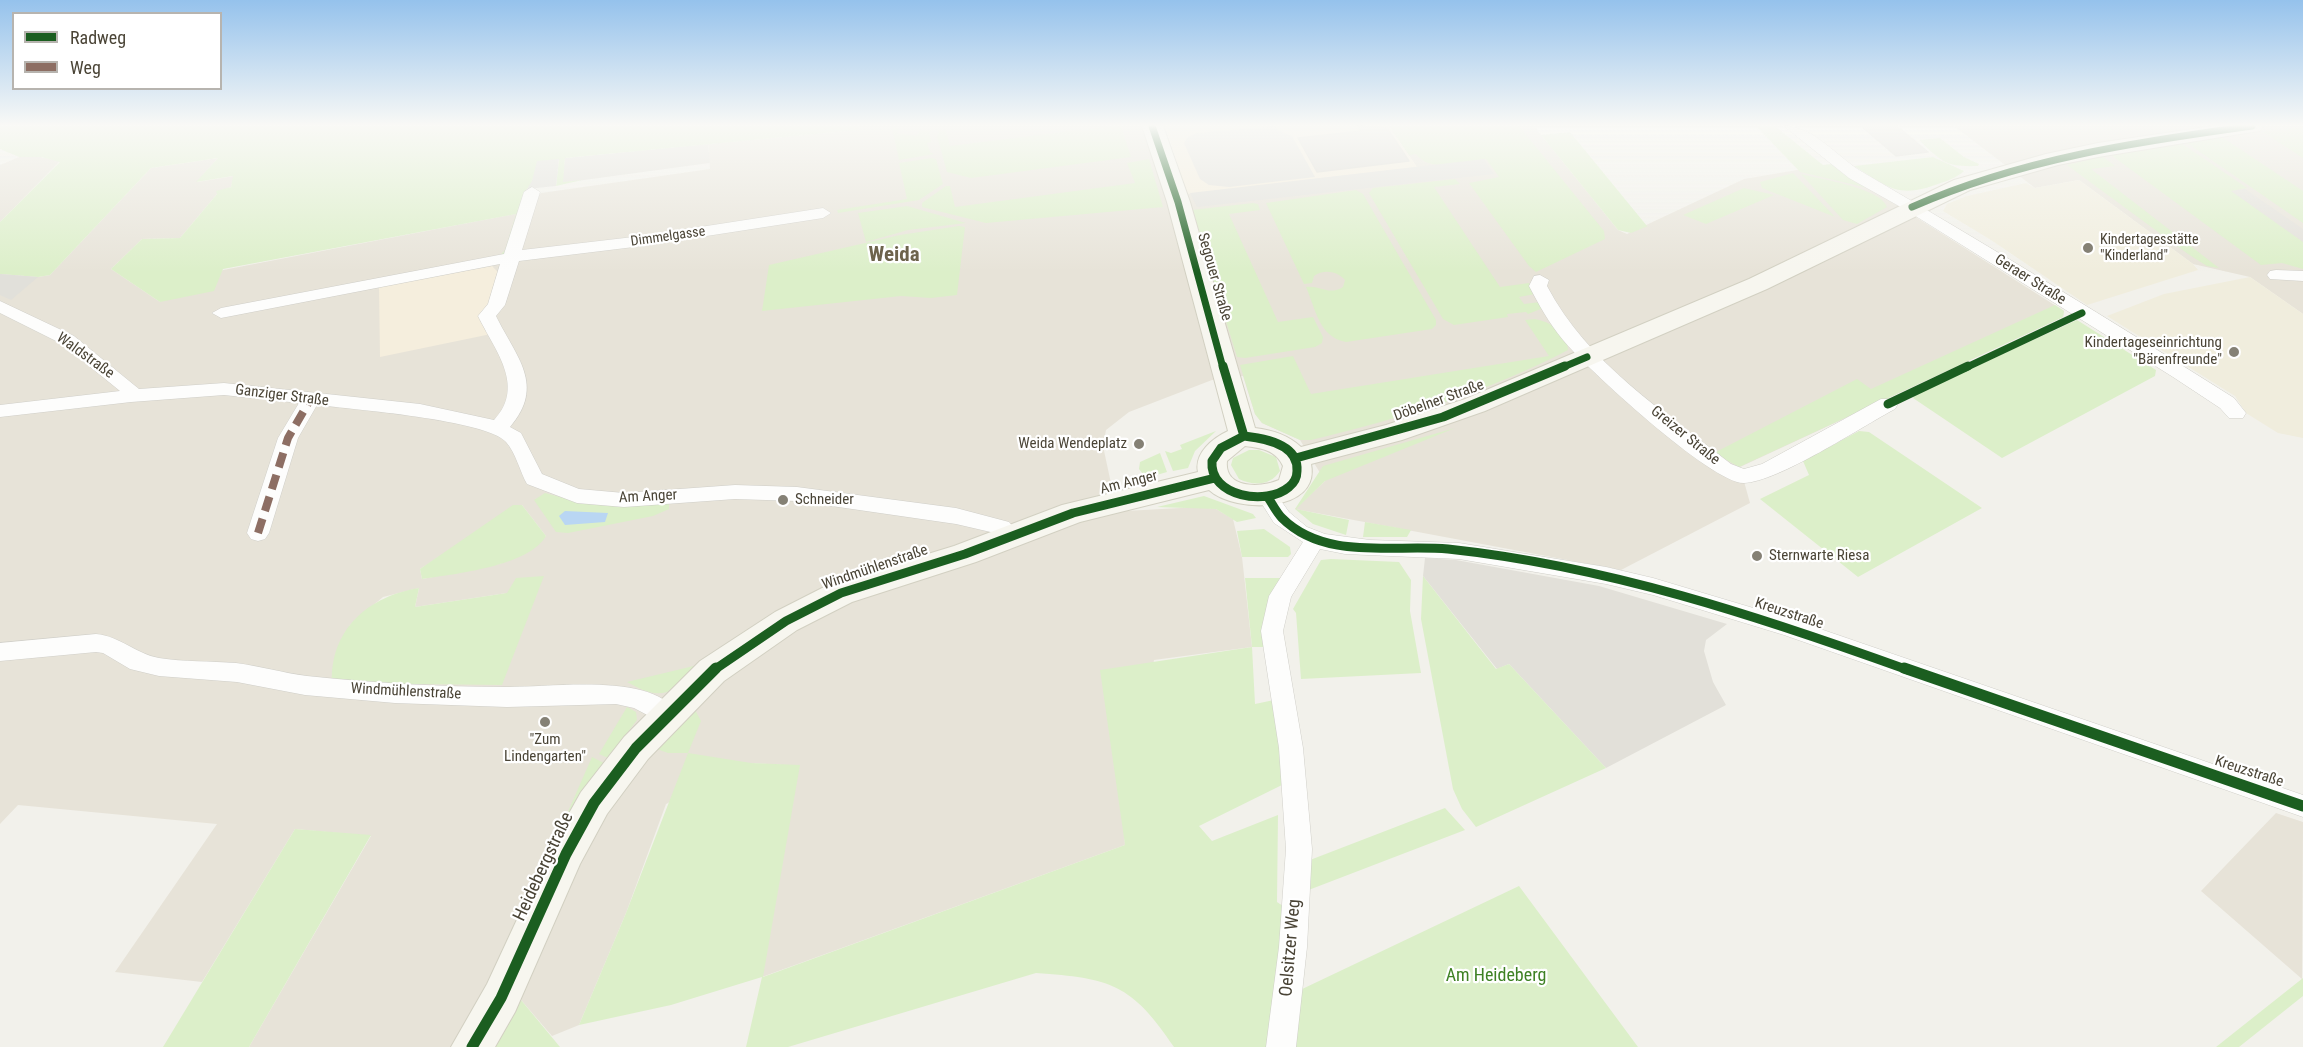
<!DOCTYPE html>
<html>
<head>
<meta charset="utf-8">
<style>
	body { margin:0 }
	#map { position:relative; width:2303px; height:1047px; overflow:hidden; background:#f2f1eb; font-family:"Roboto Condensed",sans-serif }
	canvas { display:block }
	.legend { position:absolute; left:12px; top:12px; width:210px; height:78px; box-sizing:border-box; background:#fff; border:2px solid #b7b4af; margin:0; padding:8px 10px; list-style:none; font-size:18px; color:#4a4436 }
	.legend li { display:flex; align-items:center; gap:12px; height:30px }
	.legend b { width:30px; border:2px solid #b7b4af }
</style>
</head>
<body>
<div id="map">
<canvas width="2303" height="1047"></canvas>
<ul class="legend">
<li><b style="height:8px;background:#1b5e20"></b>Radweg</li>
<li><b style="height:8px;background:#8d6e63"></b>Weg</li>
</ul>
</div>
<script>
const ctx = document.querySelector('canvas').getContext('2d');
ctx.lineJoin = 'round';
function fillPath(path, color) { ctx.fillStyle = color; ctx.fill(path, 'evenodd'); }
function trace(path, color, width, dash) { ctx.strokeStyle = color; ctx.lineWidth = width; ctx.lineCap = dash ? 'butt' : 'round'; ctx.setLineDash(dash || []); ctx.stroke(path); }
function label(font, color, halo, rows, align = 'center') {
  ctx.font = font + ' "Roboto Condensed",sans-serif'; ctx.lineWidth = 4.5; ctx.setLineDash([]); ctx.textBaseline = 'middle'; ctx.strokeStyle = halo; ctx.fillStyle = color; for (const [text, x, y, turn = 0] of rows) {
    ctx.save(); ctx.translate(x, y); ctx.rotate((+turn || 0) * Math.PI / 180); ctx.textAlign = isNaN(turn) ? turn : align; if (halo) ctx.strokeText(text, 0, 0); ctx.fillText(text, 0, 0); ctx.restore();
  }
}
fillPath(new Path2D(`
	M857,126H1165L1186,193L1416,166L1389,126H1534L1618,230L1627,234L1744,179L1832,164L2064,311L2063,317L1740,467L1750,503L1621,570L1295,509L1325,481L1300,440L1262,423L1255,414L1243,376L1212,380L1129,412L1106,430L1103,446L1112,488L1125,511L1199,507L1216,509L1233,519L1242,557L1252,647L1154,660L1124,833L1125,845L762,977L799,766L751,763L666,804L626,913L579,1025L552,1036L521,1000L493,1047H249L371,836L295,829L202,982L115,972L217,824L18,805L0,824V274L38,277L50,275L151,168L218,158L197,182L234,176L231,187L217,194L180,238L142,239L111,269L160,302L223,270L520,213L541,193L710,169L708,144L857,130ZM522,505L546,536L527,552L499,564L422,579L420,569ZM419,588L415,607L507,593L349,626L383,597Z
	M1954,126H2303V314L2250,277L2193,264L2079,180L2035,188Z
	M19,157H41L60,161L0,222V165Z
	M2276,813L2303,822L2302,979L2201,891Z`), '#e7e3d8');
fillPath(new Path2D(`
	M1165,126H1389L1417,167L1187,194Z
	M492,266L498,272L490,305L479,315L491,334L380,357L379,287Z`), '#f5eedd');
fillPath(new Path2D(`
	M708,144L710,163L562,183L565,158Z
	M2245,189L2303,229V242L2230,191Z
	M1425,558L1456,560L1599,586L1727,624L1706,640L1704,651L1713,682L1726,705L1606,768L1509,664L1497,669L1423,576Z`), '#e2e0d9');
fillPath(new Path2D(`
	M2079,180L2193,264L2198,270L2087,305L1991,240L1943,211L1947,204L1967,196L2026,183L2035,188Z
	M2250,277L2303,314V438L2278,433L2246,413L2235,396L2107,316L2164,294Z`), '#f0eddd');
fillPath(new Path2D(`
	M0,126H860L857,130L565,158L563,182L582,180L556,186L559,159L527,189L510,247L505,255L499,256L505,250L516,214L223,269L214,291L160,302L111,269L142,239L180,238L217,194L216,191L231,187L233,176L196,182L218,158L151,168L50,275L38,277L0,274V222L60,162L41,157H19L0,149Z
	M1111,126H1121L1131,157L971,178L947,172L937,136L939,131L946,130L950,146Z
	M1389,126H1519L1604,231L1605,239L1536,272L1529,266L1469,183L1499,177L1486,159C1464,161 1431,174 1416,154L1409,155Z
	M1756,126H1775L1823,165L1832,164L1868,188L1800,172Z
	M892,127L900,128L897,133L916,136L920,130L929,131L931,142L927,143L930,152L934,154L899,160Z
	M2303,127V158L2263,132Z
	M1570,132L1647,226H1648L1631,233L1618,230L1541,135Z
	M2222,137L2303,191V223L2187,143Z
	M1940,138L1964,157L1979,164L1978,166C1946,167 1943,163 1919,140Z
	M2181,143L2247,188L2231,191L2303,242V269L2282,263L2261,265L2111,155Z
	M2102,156L2115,166L2091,169L2219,268L2207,266L2188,254L2067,165Z
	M1933,157L1964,171C1956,178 1947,181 1938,184C1898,199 1888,187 1854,166Z
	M931,158L936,159L943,184L919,200L838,213L837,210L907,199L899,163Z
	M1149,159L1163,207L986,223L922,207V203L946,186H950L955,207L1135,183L1127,163Z
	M1793,173L1835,217L1762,188L1760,182Z
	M1801,174C1820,179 1881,188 1887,207L1857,224L1843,220Z
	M1455,179L1460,184L1434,187L1500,287L1529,283L1535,294L1519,297L1524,304L1540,302L1543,308L1528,314L1526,312L1507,314L1508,317L1454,325L1443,319L1369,193L1373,188Z
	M1744,188L1774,195L1706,224L1683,215Z
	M1356,190L1363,194L1436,320V325L1432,329L1346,342C1319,337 1316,310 1306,287C1320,285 1329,296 1343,287L1345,280C1337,271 1324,269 1314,276L1312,283L1304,284L1266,203Z
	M1253,203L1258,204L1260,210L1229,214L1278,322L1313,317L1323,337L1322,343L1315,347L1245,358L1237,357L1192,210Z
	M907,206L966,223L908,230L866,242L858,213Z
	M959,226L965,227L957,295L931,298L901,296L762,311L769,265L900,235Z
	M2055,305L2064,311L2063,317L1739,467L1714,453L1857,379L1871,389Z
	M1535,319C1551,322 1567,332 1568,350C1488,392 1399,419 1311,440H1300L1262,423L1255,414L1240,365L1293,356L1311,394L1549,356L1525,320Z
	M2077,320L2156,370L2155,376L2002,458L1913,398L1915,394Z
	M1455,428L1325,481L1296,509L1349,520L1346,535L1313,524L1295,509L1323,466Z
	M1216,431L1195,451L1188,468L1173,471L1165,451L1171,453L1182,449L1180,445Z
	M1859,431L1869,432L1982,508L1858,577L1760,499L1809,475L1803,461Z
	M1249,450H1259L1276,457L1280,471C1270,486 1254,486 1239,479L1231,465L1233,458Z
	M1160,453L1167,472L1146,478L1139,469L1140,462Z
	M545,493L575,501L669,504V509L653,516L568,533L556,532L534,500Z
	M1204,496L1253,514L1256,518L1237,522L1216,509L1157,507Z
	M513,505H522L546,536C529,566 455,574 422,579L420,569Z
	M1365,522L1411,530L1407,537H1363Z
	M1264,529L1290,547L1291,554L1288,557H1242L1237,531Z
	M1331,559L1399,562L1411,580L1410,611L1421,673L1301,679L1296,613L1293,609L1321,560Z
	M544,576L502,685L332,683C330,629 369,596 419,588L415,607L507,593L516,578Z
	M1423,576L1496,669L1509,664L1606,768L1476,827L1462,809L1453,789L1421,619Z
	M1245,578H1281C1265,601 1265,620 1266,647H1252L1255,704L1274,700L1284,784L1199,826L1212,841L1278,815L1277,902L1286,908L1272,1047H1174C1132,984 1110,978 1036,973L788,1047H746L762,977L671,1005L579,1025L626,913L688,753H668L654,748L693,706L701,721L688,753L751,763L800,765L763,977L1125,845L1100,670L1252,647Z
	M702,664L667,692C652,696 640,689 627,682Z
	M627,707L636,712L637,720L608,758L599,754Z
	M592,757L604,763L573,811L566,816Z
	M1445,808L1465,830L1306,891L1310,860Z
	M295,829L371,835L249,1047H163Z
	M1519,886L1638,1047H1291L1298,991Z
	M2303,978V996L2239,1047H2216Z
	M521,1000L560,1047H493Z`), '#dcefc9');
fillPath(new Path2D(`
	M1276,126L1278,130L1292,136L1315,177L1229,187L1209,185L1200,179L1184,143L1188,137L1197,133Z
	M559,159L556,186L527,189L532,181L537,161Z
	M1484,159L1494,174L1197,207L1190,193Z
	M0,274L38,277L11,300L0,295Z`), '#e1e0da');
fillPath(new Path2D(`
	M565,511L608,513L605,522L565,525L559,516Z`), '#b9d6f3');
const building = new Path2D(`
	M1358,126L1387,128L1409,161L1317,172L1298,138L1361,131Z
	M1861,126H1897L1928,152L1896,156Z`);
fillPath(building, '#dcdad4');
trace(building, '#dad8d1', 1.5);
const street = new Path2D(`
	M1784,126C1815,126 1837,158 1864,173C1989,246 2112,321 2234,398L2246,413L2243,418H2229L2220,408L2173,377L1906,210L1849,178Z
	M532,187L540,192L522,250L642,236L823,208L831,213L823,218L642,246L519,261L505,305L496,316C516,357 546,385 510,427L521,433L542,474L579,489L624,493L735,485L797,487L956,508L1009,522L1021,536L1017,542L1010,544L1003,542L995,533L956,524L797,501L735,499L624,507L577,503L527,484C520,472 516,453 506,442C487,420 351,409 317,405L298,438L269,533L265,539L258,541L251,539L247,533L278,438L299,403L224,395L131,402L0,417V405L120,391L62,344L0,313V301L74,336L139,389L224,383L420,404L494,420C526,386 495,351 478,316L488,304L500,264L221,318L212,313L221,308L504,254L524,192Z
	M2276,270L2303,271V281L2270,279L2267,275L2270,271Z
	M1540,275L1549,280L1547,286C1587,363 1665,412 1731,464L1744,469L1762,464L1881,399H1895L1898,404L1895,409C1861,427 1778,482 1744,483C1712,484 1586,368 1563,340C1549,323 1539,305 1529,286L1534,276Z
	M1267,489L1274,491L1289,512L1307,527L1325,534L1370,540L1459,543L1606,567L1653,578L1800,622L2303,795V817L1784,635L1653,595L1606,584L1459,559L1345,554L1320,549L1291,597L1283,631L1303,748L1312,849L1307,947L1296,1047H1266L1279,947L1286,849L1279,748L1261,631L1269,596L1303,542L1274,523L1257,496L1260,491Z
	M96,634C120,636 136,654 159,658C184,662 210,661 236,663C260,666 283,673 307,676C373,683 440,687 506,687C548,688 656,671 678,715L674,722L666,725L634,708L616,704L507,707L395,703L305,695L237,682L159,676L130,669L103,653L96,652L0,661V643Z`);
const secondary = new Path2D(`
	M1142,126H1163L1190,202L1255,428C1273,430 1288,435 1301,447L1386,425L1465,399L1749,279L1954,180L2046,154L2098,143L2213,126H2263L2260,131L2252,132L2098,157L2058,165L1970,190L1767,289L1485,411L1402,440L1311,464C1321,513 1235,514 1209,490L1080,522L976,562L852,602L797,630L724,681L648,759L607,814L580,864L515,1012L495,1047H451L487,984L553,842L581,792L624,737L700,661L775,612L830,584L954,546L1062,505L1198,472C1194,453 1213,438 1228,431L1167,202ZM1245,446C1261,448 1276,450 1283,466L1279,480C1261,488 1224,489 1227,461Z`);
trace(street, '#d0cfc9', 1);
trace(secondary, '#d2d0c2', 2);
fillPath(street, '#fdfdfc');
fillPath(secondary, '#f7f6ef');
trace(new Path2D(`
	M258,533L288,438L310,400`), '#8d6e63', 8, [15, 8]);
trace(new Path2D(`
	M1152,126L1178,202L1223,368
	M1912,207C2021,159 2135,142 2252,126
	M1561,368L1587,357
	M1965,368L2082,313`), '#1b5e20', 7);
trace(new Path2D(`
	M1223,366L1244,436
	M1888,404L1968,366
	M1244,436C1263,438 1299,444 1297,471C1297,477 1294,483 1289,487C1267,506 1209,497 1212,461L1221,448Z
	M1296,458L1443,417L1565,366
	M1267,496C1272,503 1276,512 1282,518C1325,561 1394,544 1448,549C1607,566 1758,616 1908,670
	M714,670L786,621L841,593L965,554L1073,513L1215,478`), '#1b5e20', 9);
trace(new Path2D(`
	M1904,668L2303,806
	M472,1047L501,998L566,854L594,803L636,748L716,668`), '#1b5e20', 11);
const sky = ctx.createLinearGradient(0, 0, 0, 272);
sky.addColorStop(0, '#95c2ec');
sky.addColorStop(0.46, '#f9f9f6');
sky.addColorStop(1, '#f9f9f600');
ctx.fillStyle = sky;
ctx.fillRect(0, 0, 2303, 272);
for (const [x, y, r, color] of [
	[2088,248,6,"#858175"],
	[2234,352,6,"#858175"],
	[1139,444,6,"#858175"],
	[783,500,6,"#858175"],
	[1757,556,6,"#858175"],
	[545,722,6,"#858175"]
]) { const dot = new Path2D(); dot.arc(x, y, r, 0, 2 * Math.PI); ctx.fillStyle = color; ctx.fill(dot); trace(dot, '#fff', 2); }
label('14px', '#4a4436', '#fff', [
	["Dimmelgasse",668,237,-8]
]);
label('14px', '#4a4436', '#fff', [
	["Kindertagesstätte",2100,240],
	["\"Kinderland\"",2100,256]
], 'left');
label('15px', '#4a4436', '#fff', [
	["Segouer Straße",1214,277,74],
	["Geraer Straße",2030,280,32],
	["Waldstraße",85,356,36],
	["Ganziger Straße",282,396,7],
	["Döbelner Straße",1439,401,-20],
	["Greizer Straße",1685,436,39],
	["Am Anger",1129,483,-14],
	["Am Anger",648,497,-3],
	["Windmühlenstraße",875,568,-19],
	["Kreuzstraße",1789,614,18],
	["Windmühlenstraße",406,692,3],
	["Kreuzstraße",2249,772,18]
]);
label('15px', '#4a4436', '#fff', [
	["Kindertageseinrichtung",2222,343],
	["\"Bärenfreunde\"",2222,360],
	["Weida Wendeplatz",1127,444],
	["Schneider",795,500,"left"],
	["Sternwarte Riesa",1769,556,"left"],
	["\"Zum",545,740,"center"],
	["Lindengarten\"",545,757,"center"]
], 'right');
label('18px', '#4a4436', '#fff', [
	["Heidebergstraße",544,867,-65],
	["Oelsitzer Weg",1291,948,-85]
]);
label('18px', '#3e8124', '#fff', [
	["Am Heideberg",1496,976]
]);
label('bold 21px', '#6d634c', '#fff', [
	["Weida",894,256]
]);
</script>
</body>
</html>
